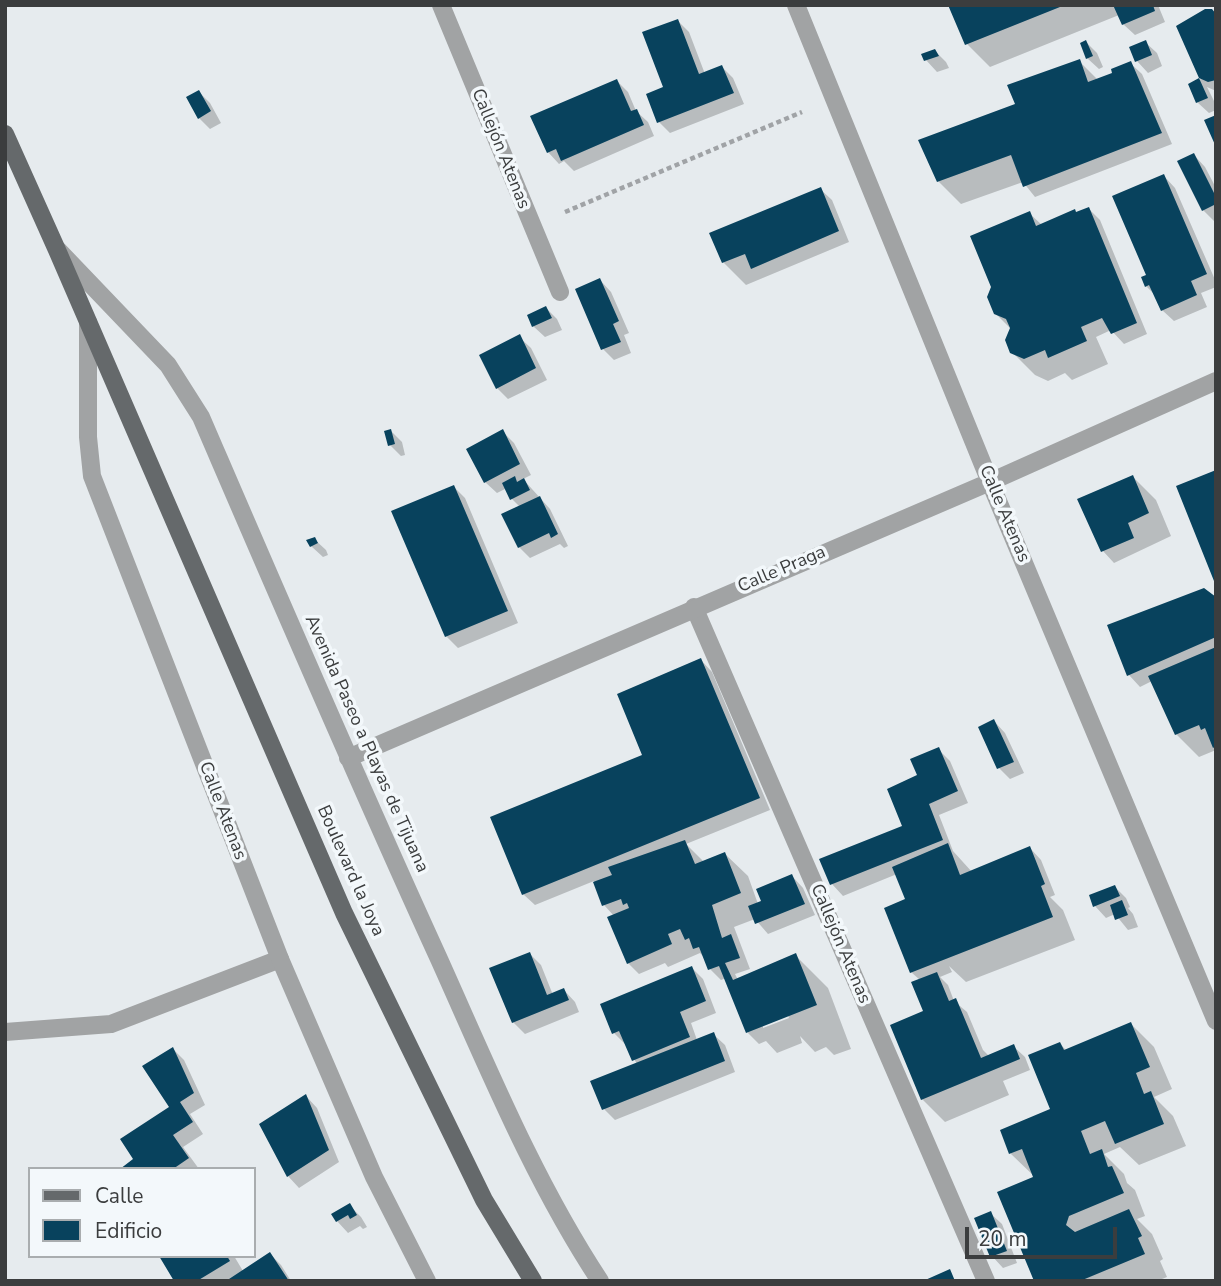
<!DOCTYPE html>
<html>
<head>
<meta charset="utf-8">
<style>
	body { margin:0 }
	#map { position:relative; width:1221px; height:1286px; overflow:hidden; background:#e6ebee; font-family:"Nunito Sans",sans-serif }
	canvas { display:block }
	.frame { position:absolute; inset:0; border:7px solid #3b3d3e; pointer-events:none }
	.legend { position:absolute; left:28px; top:1167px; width:228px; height:91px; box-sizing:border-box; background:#f3f8fb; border:2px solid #a9adaf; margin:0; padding:9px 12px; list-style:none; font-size:21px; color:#3b3d3e }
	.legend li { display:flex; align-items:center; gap:14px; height:35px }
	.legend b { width:35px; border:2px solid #a9adaf }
	.scale { position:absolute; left:965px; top:1227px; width:152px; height:32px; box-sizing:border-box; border:4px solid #3b3d3e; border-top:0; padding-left:9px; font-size:21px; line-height:24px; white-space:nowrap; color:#3b3d3e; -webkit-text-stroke:5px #f3f8fb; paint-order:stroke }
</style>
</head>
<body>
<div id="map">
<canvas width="1221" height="1286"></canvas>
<div class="frame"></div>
<ul class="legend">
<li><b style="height:9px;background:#65696b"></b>Calle</li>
<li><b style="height:19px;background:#08425d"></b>Edificio</li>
</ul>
<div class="scale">20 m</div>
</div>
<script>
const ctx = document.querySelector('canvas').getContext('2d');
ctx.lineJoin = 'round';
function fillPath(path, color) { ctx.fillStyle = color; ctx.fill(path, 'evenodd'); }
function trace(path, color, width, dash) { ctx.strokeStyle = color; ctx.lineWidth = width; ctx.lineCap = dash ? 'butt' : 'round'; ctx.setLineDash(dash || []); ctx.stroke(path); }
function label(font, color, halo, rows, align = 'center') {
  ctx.font = font + ' "Nunito Sans",sans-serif'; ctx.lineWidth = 7; ctx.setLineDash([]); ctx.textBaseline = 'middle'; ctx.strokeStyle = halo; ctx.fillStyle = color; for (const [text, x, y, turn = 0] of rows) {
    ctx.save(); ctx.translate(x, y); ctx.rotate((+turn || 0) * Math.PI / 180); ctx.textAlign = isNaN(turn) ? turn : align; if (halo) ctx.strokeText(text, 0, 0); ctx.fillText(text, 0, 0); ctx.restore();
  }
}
fillPath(new Path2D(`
	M950,5H1158L1165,22L1135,35L1123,24L1119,15L990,67L967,44Z
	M1216,15V91L1207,87L1216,105V110L1209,113L1197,102L1190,85L1201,79L1199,77Z
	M678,21L689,32L705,74L722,67L733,78L744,104L670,133L659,122Z
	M1086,42L1097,53L1103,67L1099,69L1087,58Z
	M1145,42L1157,53L1162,66L1148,73L1137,61Z
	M935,51L946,62L949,68L937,72L926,60Z
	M1079,61L1099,81L1114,74L1130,63L1142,74L1172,144L1035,197L1023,182L961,204L938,181L1017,105Z
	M617,81L628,92L636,111L648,122L654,136L574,171L564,161L559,164L548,152Z
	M199,92L210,103L221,123L210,129L199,118Z
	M1194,155L1205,167L1216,188L1214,221L1203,210Z
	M1164,176L1175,188L1216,282V287L1201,293L1207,307L1174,321L1162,310L1156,296L1146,286Z
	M820,189L832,200L849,242L746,285L723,262Z
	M1089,209L1100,220L1147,334L1124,344L1111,330L1096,337L1108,364L1072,380L1065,373L1048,381L1035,375L1012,352L1011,329L995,313L1029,213L1042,225Z
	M600,280L611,292L629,333L624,335L631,353L614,360L603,349Z
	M546,308L557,319L562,330L545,337L533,326Z
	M519,337L531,348L547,380L508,399L497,388Z
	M391,431L402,442L405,455L401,456L390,445Z
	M502,431L514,443L531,475L523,479L550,509L568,546L564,548L560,544L530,558L519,547L520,507L512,499L507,488L497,493L485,482Z
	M1133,477L1156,500L1171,536L1114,563L1103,551Z
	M454,487L465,498L518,623L458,648L446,636Z
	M314,539L326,550L328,555L323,557L311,546Z
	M1216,599V750L1199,757L1176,734L1152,681L1140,687L1129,675L1110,626Z
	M701,660L712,672L770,810L686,844L704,862L725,854L748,876L758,904L792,876L803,888L815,915L768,934L755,919L734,927L750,969L735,974L738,980L795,955L828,988L851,1049L834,1055L826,1047L815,1052L800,1036L802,1043L777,1053L766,1041L759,1044L748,1033L726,978L721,980L710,969L706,959L700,953L668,967L665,963L639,974L628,963L614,916L604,905L594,881L535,905L523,894L644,756ZM788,1015L789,1018L763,1028V1025Z
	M994,721L1005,733L1024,773L1010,779L999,768Z
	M938,749L950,761L968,803L939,815L953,851L972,872L1030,848L1041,860L1055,895L1050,897L1063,910L1075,940L966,982L949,966L952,972L940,977L948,985L954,1001L967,1012L983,1050L989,1056L1013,1046L1025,1057L1030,1070L1003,1081L1009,1095L945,1122L922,1099L925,1012L920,980L911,972L908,900L897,874L843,896L832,884L821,860L905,827L920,776Z
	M1115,887L1126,898L1130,907L1128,908L1133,914L1138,927L1128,930L1115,914L1106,918L1095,906Z
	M530,954L541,965L553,995L564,990L575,1002L579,1012L525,1034L513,1022Z
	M692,968L703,979L716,1013L691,1023L697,1040L713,1034L725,1045L735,1072L615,1120L604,1109L637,1064L625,1044L614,1033Z
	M1131,1024L1154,1047L1172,1089L1154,1097L1173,1116L1186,1146L1139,1165L1120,1147L1104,1154L1124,1174L1127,1183L1135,1190L1145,1216L1137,1219L1152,1234L1163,1259L1160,1261L1167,1277L1157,1281H1036V1178L1011,1154L1002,1131L1052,1110L1060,1044L1067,1051Z
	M173,1049L184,1060L205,1105L190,1114L203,1134L183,1147L199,1169H123L136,1160L172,1107Z
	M306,1096L317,1108L339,1162L299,1188L288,1176Z
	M350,1206L361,1217L367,1227L363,1229L360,1226L348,1233L337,1221Z
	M990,1213L1002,1224L1017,1263L1003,1268L992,1256L977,1219Z
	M270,1254L281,1265L291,1281H176L161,1256H234L243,1271Z`), '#0003');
fillPath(new Path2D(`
	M948,5H1065L965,45Z
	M1113,5H1153L1155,11L1122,25Z
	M1205,9H1212L1216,14V80L1208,82L1199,78L1208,98L1196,103L1188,84L1199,78L1176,26Z
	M678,19L699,74L722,65L734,93L657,123L646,94L663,87L642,32Z
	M1086,40L1093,56L1086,59L1080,43Z
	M1146,40L1152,55L1135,62L1129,47Z
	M935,49L939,56L924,61L921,54Z
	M1080,59L1088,82L1112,73L1111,69L1131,61L1162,133L1023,187L1011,155L937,182L918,140L1015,104L1007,85Z
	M617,79L631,111L637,109L644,125L561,161L556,149L547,153L530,116Z
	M199,90L211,111L198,119L186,97Z
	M1216,115V147L1204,120Z
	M1194,153L1216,197V204L1202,211L1177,161Z
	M1164,174L1207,274L1191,281L1197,295L1161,311L1149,285L1145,287L1141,277L1146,275L1112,196Z
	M821,187L839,231L751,269L745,254L722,263L709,233Z
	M1089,207L1137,323L1111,334L1102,318L1081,327L1087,341L1048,358L1045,350L1024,359L1010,353L1005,340L1010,328L1006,319L994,314L987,297L991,287L970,236L1030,211L1036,226L1075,209L1076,212Z
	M600,278L619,321L613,324L621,342L601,350L575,289Z
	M546,306L552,318L532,327L527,315Z
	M520,334L536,368L496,389L479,355Z
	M391,429L395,444L388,446L384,431Z
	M503,429L520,464L484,483L466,449Z
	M1216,470V586L1176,486Z
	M1133,475L1149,513L1128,523L1134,538L1101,552L1077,499Z
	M515,476L517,482L524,478L530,490L510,500L502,483Z
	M454,485L508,611L445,637L391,511Z
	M540,496L558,534L551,538L549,533L518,548L501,514Z
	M315,537L318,543L310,547L306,540Z
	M1204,588L1216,597V637L1127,676L1107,625Z
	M1216,647V746L1213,748L1205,728L1201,730L1199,725L1175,735L1148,676Z
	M701,658L760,798L522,895L490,817L642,755L617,694Z
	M994,719L1014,762L997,769L978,727Z
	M939,747L958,791L929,804L943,840L830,885L819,859L902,826L887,789L917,775L910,759Z
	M685,840L695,864L725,852L741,893L712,905L722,938L731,934L740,958L725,963L733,980L796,953L817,1005L746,1033L719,966L708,970L699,947L693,949L689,938L685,940L680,929L668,934L672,944L627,964L607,917L629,908L627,903L623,905L621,899L602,906L593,882L612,875L608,867Z
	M948,843L960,875L1030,846L1045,884L1041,886L1053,917L910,973L884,908L905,899L892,867Z
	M792,874L805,904L755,924L748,906L761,901L756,889Z
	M1115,885L1120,896L1093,907L1089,895Z
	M1122,900L1128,915L1115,920L1110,905Z
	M530,952L547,995L564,988L569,1000L512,1023L489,968Z
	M692,966L706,1001L680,1012L690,1037L632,1061L619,1031L612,1034L600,1004Z
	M937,972L949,1001L956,998L981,1058L1014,1044L1020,1059L921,1100L890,1025L923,1011L911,982Z
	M1131,1022L1150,1067L1136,1073L1144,1094L1151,1091L1164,1124L1115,1144L1105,1121L1081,1131L1090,1154L1102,1149L1108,1167L1112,1166L1124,1193L1069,1216L1066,1225L1075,1232L1129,1209L1142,1236L1138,1238L1145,1254L1080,1281H1034L997,1192L1033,1177L1022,1149L1009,1154L1000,1130L1050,1109L1028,1055L1060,1042L1064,1050Z
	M714,1032L725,1061L602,1110L590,1081Z
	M173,1047L194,1093L180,1102L193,1122L173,1135L189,1158L173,1169H120L133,1159L120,1139L169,1107L142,1066Z
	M306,1094L329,1150L287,1177L259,1124Z
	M350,1203L357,1215L350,1219L348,1215L336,1222L331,1214Z
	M991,1211L1007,1251L990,1257L974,1218Z
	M270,1252L289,1281H226Z
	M159,1256H227L230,1261L197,1281H174Z
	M950,1269L955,1281H923Z`), '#08425d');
trace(new Path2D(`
	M565,212L802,112`), '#a0a3a6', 4.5, [5, 3.5]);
trace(new Path2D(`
	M441,5L560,292
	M694,607L986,1281
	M5,1032L111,1024L280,959`), '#a1a3a4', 18);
trace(new Path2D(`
	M796,5L990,482L1216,1021
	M58,250L168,365L201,417C279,598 357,780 439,959C488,1068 534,1181 600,1281
	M88,322V437L92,476L280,959L374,1177L427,1281
	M348,758L990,482L1216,381`), '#a1a3a4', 18);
trace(new Path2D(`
	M5,134L57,250L344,913L484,1200L533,1281`), '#65696b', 18);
label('18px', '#3b3d3e', '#f3f8fb', [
	["Callejón Atenas",500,149,68],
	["Calle Atenas",1004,514,67],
	["Calle Praga",782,570,-23],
	["Avenida Paseo a Playas de Tijuana",366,744,66],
	["Calle Atenas",222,811,69],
	["Boulevard la Joya",350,871,66],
	["Callejón Atenas",840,944,67]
]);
</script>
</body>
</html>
